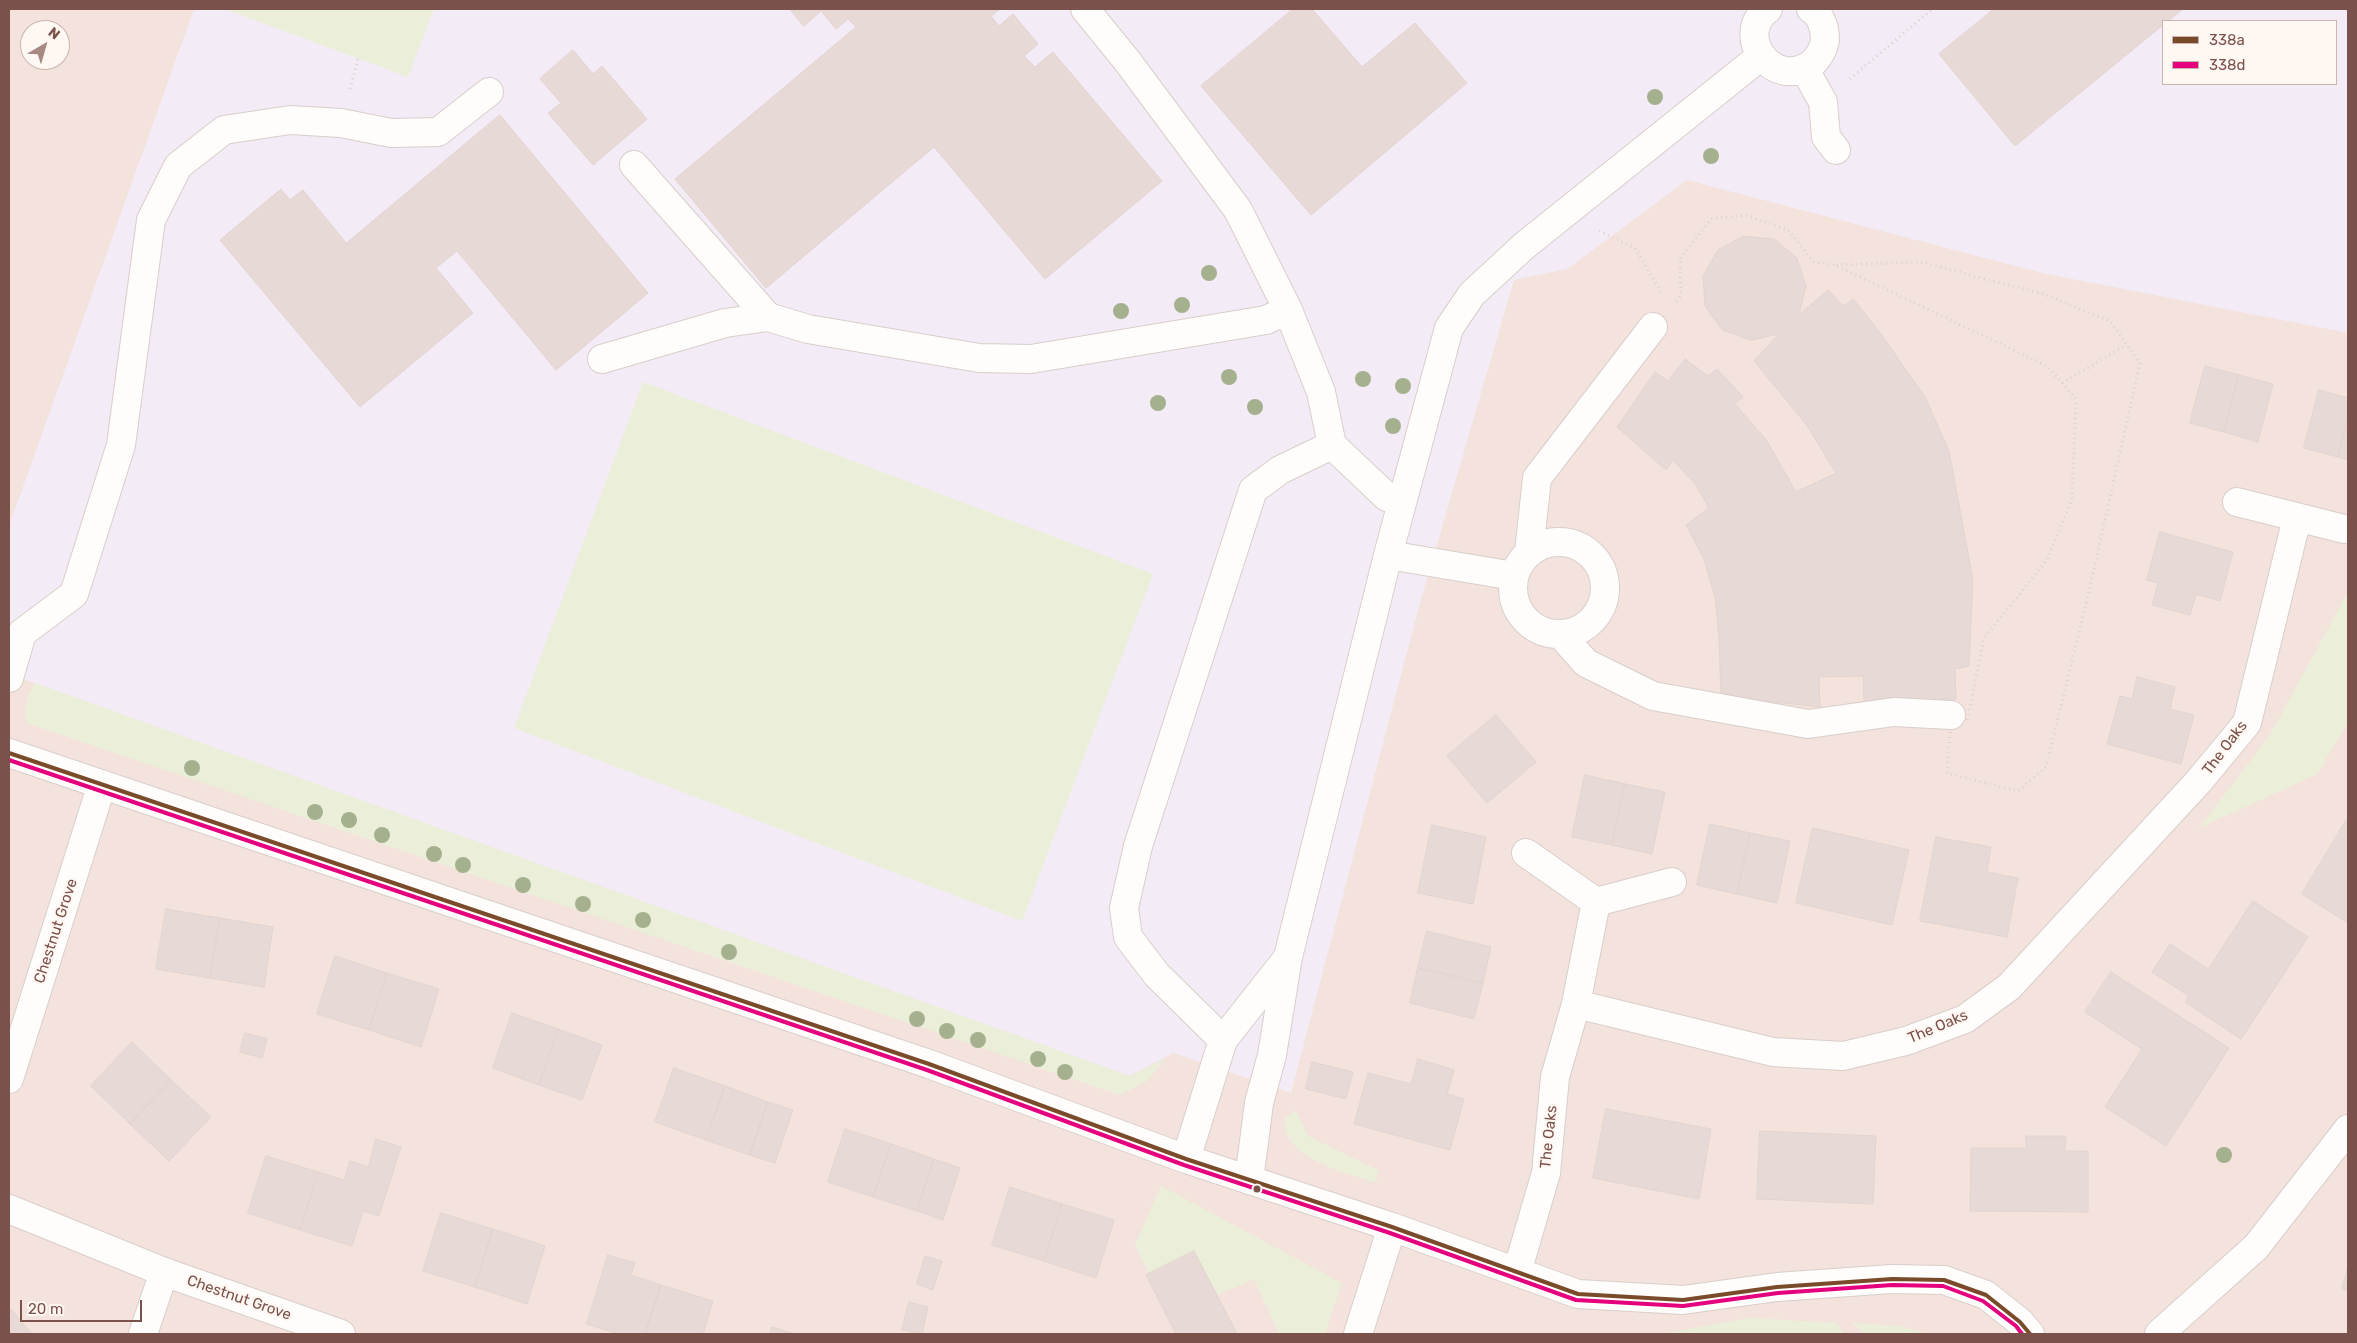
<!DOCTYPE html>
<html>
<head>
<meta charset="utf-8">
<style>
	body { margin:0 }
	#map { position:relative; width:2357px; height:1343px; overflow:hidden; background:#faf2ee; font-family:Rubik,sans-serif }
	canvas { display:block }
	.frame { position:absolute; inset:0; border:10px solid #7b514b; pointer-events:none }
	.legend { position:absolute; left:2162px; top:20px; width:175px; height:65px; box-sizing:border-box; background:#fff7f2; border:1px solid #cab5af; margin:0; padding:6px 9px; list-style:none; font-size:15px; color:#7b514b }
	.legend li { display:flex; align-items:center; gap:10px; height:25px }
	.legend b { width:25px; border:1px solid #cab5af }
	.north { position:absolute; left:20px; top:20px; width:50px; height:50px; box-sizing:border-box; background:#fff7f2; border:1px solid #cab5af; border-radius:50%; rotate:38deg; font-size:14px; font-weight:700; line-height:20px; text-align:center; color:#7b514b }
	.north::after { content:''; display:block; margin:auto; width:18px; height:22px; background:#a78984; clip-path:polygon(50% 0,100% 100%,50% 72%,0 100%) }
	.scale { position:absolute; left:20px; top:1300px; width:122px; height:22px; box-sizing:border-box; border:2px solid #7b514b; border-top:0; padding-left:6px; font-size:15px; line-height:18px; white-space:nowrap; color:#7b514b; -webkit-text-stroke:4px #fff7f2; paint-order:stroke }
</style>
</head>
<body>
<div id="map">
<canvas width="2357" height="1343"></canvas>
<div class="frame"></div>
<ul class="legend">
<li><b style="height:6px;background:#7a4b2a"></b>338a</li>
<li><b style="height:6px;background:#e5007d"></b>338d</li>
</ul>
<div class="north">N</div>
<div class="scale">20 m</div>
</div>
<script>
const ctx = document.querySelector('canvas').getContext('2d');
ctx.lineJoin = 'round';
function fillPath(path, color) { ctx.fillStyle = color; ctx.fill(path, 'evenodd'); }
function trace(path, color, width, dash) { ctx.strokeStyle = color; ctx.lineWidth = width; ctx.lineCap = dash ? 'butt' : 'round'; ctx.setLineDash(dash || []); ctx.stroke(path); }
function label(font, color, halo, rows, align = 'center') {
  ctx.font = font + ' Rubik,sans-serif'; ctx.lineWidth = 4.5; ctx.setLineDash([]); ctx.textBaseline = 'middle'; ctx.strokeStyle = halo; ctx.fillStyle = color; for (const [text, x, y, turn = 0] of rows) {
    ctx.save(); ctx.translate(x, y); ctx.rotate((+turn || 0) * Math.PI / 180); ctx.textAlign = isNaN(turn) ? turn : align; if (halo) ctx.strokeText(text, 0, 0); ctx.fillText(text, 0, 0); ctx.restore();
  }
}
fillPath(new Path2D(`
	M9,9H2348V1334H9ZM2163,21H2336V84H2163ZM30,30H60V60H30Z`), '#f3e3dc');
fillPath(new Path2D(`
	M194,9H2348V333L2042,273L1687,180L1567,269L1514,280L1420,603L1291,1093L1173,1053L1129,1076L9,674V526ZM2163,21H2336V84H2163Z`), '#f3ebf5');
fillPath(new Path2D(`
	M225,9H434L408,77Z
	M643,382L1153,574L1022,921L514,728Z
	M2348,592V722L2317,774L2199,828L2270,735Z
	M35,683L1130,1076L1166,1058L1147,1081L1120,1095L27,723C23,707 27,697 35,683Z
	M1296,1111L1308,1136L1380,1171L1375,1182C1348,1174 1299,1162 1287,1134C1285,1130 1285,1123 1285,1118Z
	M1161,1186L1342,1283L1325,1334H1279L1254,1279L1217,1295L1194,1251L1149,1274L1135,1245Z
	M1750,1318L1836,1323L1844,1334H1660Z
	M1852,1323L1899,1326L1927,1334H1864Z`), '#ebefd9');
const building = new Path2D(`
	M790,9H1000L991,16L999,26L1013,14L1038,44L1024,56L1035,67L1053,52L1162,181L1045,279L934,147L766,288L675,179L856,27L848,19L836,29L821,11L804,26Z
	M1293,9H1312L1362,67L1415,23L1467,83L1311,215L1201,86Z
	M1994,9H2183L2168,21H2163V25L2015,146L1939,54Z
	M573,50L593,74L602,66L647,119L593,165L548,113L561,103L540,79Z
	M500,115L648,293L556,370L457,251L436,268L473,313L360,407L220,240L281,189L290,200L303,190L346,243Z
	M1744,236L1774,239L1797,258L1806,286L1799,315L1828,290L1843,306L1853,299L1878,330L1925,397L1949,451L1973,580L1969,666L1955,669L1956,699L1864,701L1863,676L1819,677L1820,707L1721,696L1719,638L1715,597L1704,559L1686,525L1709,508L1696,485L1673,460L1666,470L1617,427L1655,372L1668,381L1685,359L1708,376L1717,369L1743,397L1735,404L1767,441L1796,492L1836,473L1806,424L1754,361L1779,334L1751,340L1722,330L1705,306L1703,276L1718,250Z
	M2205,366L2239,375L2224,432L2190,423Z
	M2239,375L2273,384L2258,442L2224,432Z
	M2319,390L2348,398V417L2338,457L2304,448Z
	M2348,417V460L2338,457Z
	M2160,532L2233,552L2220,601L2196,594L2190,615L2152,605L2158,583L2147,580Z
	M2137,677L2175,687L2170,709L2194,715L2181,764L2107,744L2120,696L2132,699Z
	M1496,715L1536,762L1487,803L1447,756Z
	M1585,775L1625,784L1612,845L1572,837Z
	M1625,784L1665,792L1652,854L1612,845Z
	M2347,819L2348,820V923L2302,894Z
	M1710,824L1750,833L1737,894L1697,885Z
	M1432,825L1486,837L1473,904L1418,893Z
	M1813,828L1909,850L1892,925L1796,903Z
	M1750,833L1790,841L1777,903L1737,894Z
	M1936,837L1991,847L1987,872L2018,878L2007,937L1920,921Z
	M2253,901L2308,937L2241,1039L2185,1002L2189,996L2152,972L2170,944L2208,969Z
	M166,909L220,918L210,978L156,969Z
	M220,918L273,927L264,987L210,978Z
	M1427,931L1491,947L1483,983L1418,968Z
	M335,956L387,973L369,1030L317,1014Z
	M1418,968L1483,983L1474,1019L1410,1003Z
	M2111,972L2229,1048L2166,1146L2105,1107L2142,1049L2085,1012Z
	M387,973L439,989L421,1047L369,1030Z
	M512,1013L558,1029L539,1085L493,1068Z
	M558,1029L602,1045L582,1100L539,1085Z
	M245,1033L267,1039L262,1058L240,1052Z
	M132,1042L171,1080L130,1124L91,1086Z
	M1418,1059L1454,1070L1447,1094L1464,1099L1450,1150L1354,1124L1368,1073L1411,1084Z
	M1312,1062L1353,1072L1346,1099L1306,1089Z
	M674,1068L725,1086L706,1140L655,1122Z
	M171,1080L211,1117L169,1161L130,1124Z
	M725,1086L768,1102L750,1155L706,1140Z
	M768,1102L793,1110L775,1163L750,1155Z
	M1606,1109L1711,1129L1699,1199L1593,1178Z
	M845,1129L891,1144L873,1197L828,1182Z
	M1760,1131L1876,1136L1873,1204L1757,1199Z
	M2026,1136H2066L2065,1151H2088V1212L1970,1211L1971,1148H2026Z
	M376,1139L401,1147L379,1216L363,1211L352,1246L300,1230L318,1172L344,1180L350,1161L368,1167Z
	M891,1144L934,1159L917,1211L873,1197Z
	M266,1156L318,1172L300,1230L248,1213Z
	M934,1159L960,1168L943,1220L917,1211Z
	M1010,1187L1062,1204L1044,1261L992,1245Z
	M1062,1204L1114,1220L1096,1278L1044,1261Z
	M441,1213L493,1229L475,1287L423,1271Z
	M493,1229L545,1246L527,1304L475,1287Z
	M1194,1251L1217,1295L1237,1334H1176L1146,1275Z
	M608,1255L635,1263L631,1275L661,1285L645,1334H618L587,1324Z
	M925,1256L942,1261L933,1290L917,1284Z
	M2348,1267V1291L2342,1289Z
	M661,1285L713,1301L703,1334H645Z
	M909,1302L928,1307L922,1334L902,1330Z
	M9,1307L32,1334H9Z
	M772,1327L794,1334H770Z`);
fillPath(building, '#e7d9d5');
trace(building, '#e3d4d0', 1);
const minor = new Path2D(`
	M1085,9L1128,62L1238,210L1288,310L1321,392L1332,445L1387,497L1402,502
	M1768,9C1733,34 1772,90 1810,65C1818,59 1824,49 1825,39C1825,28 1821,15 1811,9
	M1804,68L1823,102L1826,137L1836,150
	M634,165L768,317
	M602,359L725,323L768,317L808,329L979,358L1031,359L1266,320L1288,310
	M2237,502L2344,529
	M1513 588a46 46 0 1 1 92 0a46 46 0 1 1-92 0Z
	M1529,552L1537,478L1653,327
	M1388,555L1514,576
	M1561,635L1586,663L1653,696L1808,724L1894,712L1951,715
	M9,678L22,633L74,594L121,445L151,220L178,166L224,130L290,120L341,123L391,133L438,132L489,92
	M9,753L929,1064L1186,1159L1392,1227L1578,1294L1683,1300L1777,1287L1892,1279L1944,1280L1986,1295L2020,1322L2030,1334
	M1526,853L1596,902L1672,882
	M1576,1004L1596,902
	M1223,1040L1157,975L1128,937L1124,908L1138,846L1253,490L1280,470L1332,445
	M9,1079L102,784
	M1186,1159L1223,1040L1286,960
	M1249,1180L1259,1103L1272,1055L1288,957L1388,555L1449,328L1472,294L1524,246L1761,56
	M9,1209L164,1272L341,1334
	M1517,1272L1546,1173L1555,1077L1576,1004L1773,1052L1843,1056L1906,1041L1965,1019L2009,987L2199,781L2247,723L2297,518
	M143,1334L164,1272
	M1358,1334L1392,1227
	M2159,1334L2256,1247L2348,1129`);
trace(minor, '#d9ceca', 30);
trace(new Path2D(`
	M1850,79L1932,9
	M350,89L358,59
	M1599,231L1635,248L1661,292
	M1921,262L2043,294L2110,321L2140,363L2088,596L2046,767L2018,791L1947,773L1951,715L1967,720L1984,638L2047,560L2072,499L2076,399L2047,366L1835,265Z
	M1676,301L1681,296L1680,259L1711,219L1745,215L1788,230L1814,262L1835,265
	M2062,383L2126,345`), '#ddd1cf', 3, [1, 4]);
trace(minor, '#fefdfc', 28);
trace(new Path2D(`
	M9,753L929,1064L1186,1159L1392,1227L1578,1294L1683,1300L1777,1287L1892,1279L1944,1280L1986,1295L2020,1322L2030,1334`), '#7a4b2a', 4);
trace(new Path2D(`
	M9,760L927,1070L1184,1165L1390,1233L1576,1300L1683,1306L1778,1293L1892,1285L1943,1286L1983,1301L2016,1326L2022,1334`), '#e5007d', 4);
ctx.fillStyle = '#a5b18e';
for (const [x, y] of [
	[1655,97],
	[1711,156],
	[1209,273],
	[1182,305],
	[1121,311],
	[1229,377],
	[1363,379],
	[1403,386],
	[1158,403],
	[1255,407],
	[1393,426],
	[192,768],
	[315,812],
	[349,820],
	[382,835],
	[434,854],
	[463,865],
	[523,885],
	[583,904],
	[643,920],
	[729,952],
	[917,1019],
	[947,1031],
	[978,1040],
	[1038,1059],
	[1065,1072],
	[2224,1155]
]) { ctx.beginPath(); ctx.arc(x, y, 8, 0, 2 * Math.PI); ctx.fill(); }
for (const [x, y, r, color] of [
	[1257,1189,4.5,"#7b514b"]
]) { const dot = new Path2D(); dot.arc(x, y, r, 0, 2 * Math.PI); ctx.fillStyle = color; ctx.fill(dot); trace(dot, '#fff7f2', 2); }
label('15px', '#7b514b', '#fff7f2', [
	["The Oaks",2225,748,-53],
	["Chestnut Grove",56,931,-72],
	["The Oaks",1938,1027,-23],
	["The Oaks",1549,1137,-84],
	["Chestnut Grove",239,1298,19]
]);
</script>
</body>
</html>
